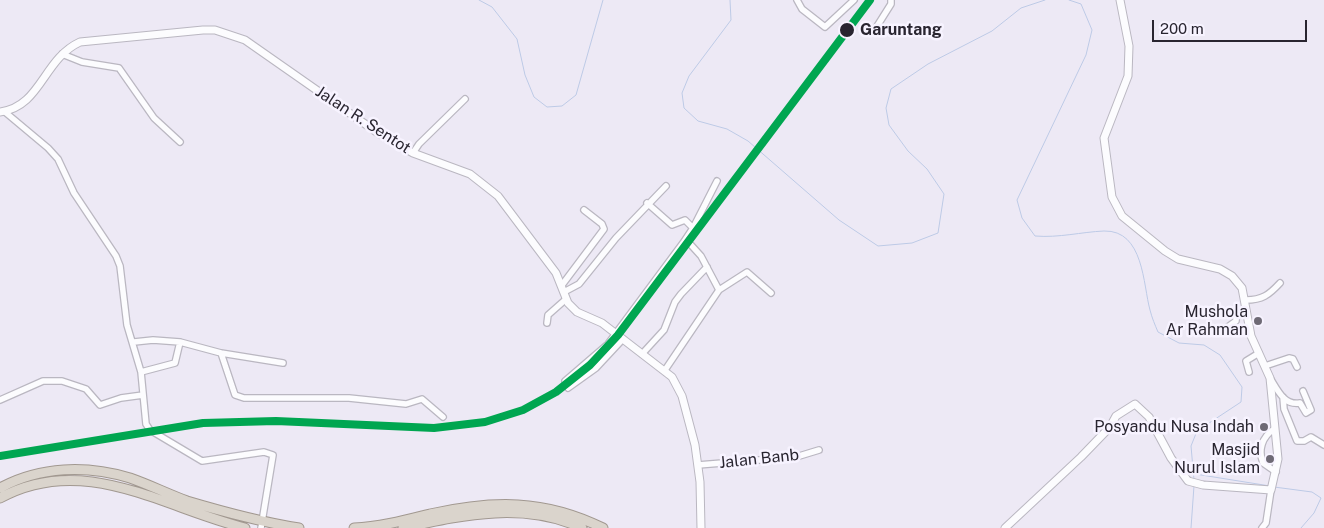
<!DOCTYPE html>
<html>
<head>
<meta charset="utf-8">
<style>
	body { margin:0 }
	#map { position:relative; width:1324px; height:528px; overflow:hidden; background:#ede9f5; font-family:"Public Sans",sans-serif }
	canvas { display:block }
	.scale { position:absolute; left:1152px; top:20px; width:155px; height:22px; box-sizing:border-box; border:2px solid #292530; border-top:0; padding-left:6px; font-size:15px; line-height:18px; white-space:nowrap; color:#292530; -webkit-text-stroke:4px #f7f3ff; paint-order:stroke }
</style>
</head>
<body>
<div id="map">
<canvas width="1324" height="528"></canvas>
<div class="scale">200 m</div>
</div>
<script>
const ctx = document.querySelector('canvas').getContext('2d');
ctx.lineJoin = 'round';
function trace(path, color, width, dash) { ctx.strokeStyle = color; ctx.lineWidth = width; ctx.lineCap = dash ? 'butt' : 'round'; ctx.setLineDash(dash || []); ctx.stroke(path); }
function label(font, color, halo, rows, align = 'center') {
  ctx.font = font + ' "Public Sans",sans-serif'; ctx.lineWidth = 5; ctx.setLineDash([]); ctx.textBaseline = 'middle'; ctx.strokeStyle = halo; ctx.fillStyle = color; for (const [text, x, y, turn = 0] of rows) {
    ctx.save(); ctx.translate(x, y); ctx.rotate((+turn || 0) * Math.PI / 180); ctx.textAlign = isNaN(turn) ? turn : align; if (halo) ctx.strokeText(text, 0, 0); ctx.fillText(text, 0, 0); ctx.restore();
  }
}
trace(new Path2D(`
	M479,0L492,7L517,39L525,75L534,97L547,107L562,106L576,95L603,0
	M730,0L731,20L689,76L682,93L684,108L698,121L727,129L748,141L839,220L878,246L912,243L938,233L944,194L927,169L908,151L889,125L886,108L891,89L928,64L992,31L1021,8L1045,0
	M1069,0L1081,4L1092,30L1086,55L1017,200L1022,218L1035,236C1059,238 1081,232 1104,231C1144,230 1143,285 1150,310C1152,318 1155,325 1158,332L1179,343L1204,345L1220,355L1242,387L1241,402L1197,431L1191,446L1194,480
	M1195,474L1270,486
	M1274,487L1312,492L1321,498L1314,513L1301,528
	M1191,528L1194,486`), '#bdcae6', 1);
const minor = new Path2D(`
	M797,0L802,9L825,27L854,0
	M874,31L891,4V0
	M62,54L82,62L119,68L154,118L180,142
	M5,112L48,148L58,159L74,193L116,256L120,266L127,325L141,372L146,424L150,430L202,461L264,452L273,455L261,528
	M413,153L419,144L465,99
	M647,203L672,225L685,220L693,228
	M562,285L604,229L602,224L584,210
	M719,290L747,272L771,293
	M564,292L579,284L616,238L666,186
	M1246,300C1262,300 1269,295 1280,283
	M547,323L548,315L565,300
	M1225,329L1236,321V316L1247,313
	M623,339L596,368L568,388L565,381L608,344L683,243L693,228L717,181
	M134,342L153,340L180,342L221,353L235,395L244,398H349L406,404L422,399L443,417
	M221,353L283,363
	M642,354L664,330L675,302L681,294L707,267
	M1265,366L1289,358L1293,359L1297,367
	M665,370L719,290L701,256L691,245
	M141,372L175,363L180,342
	M1249,372L1246,361L1259,353
	M1270,378C1277,389 1284,406 1300,403L1306,413L1311,410L1303,391
	M1283,397L1284,409L1297,441H1304L1311,437L1324,445
	M0,400L43,381H62L86,389L100,405L121,398L143,395
	M1274,429C1262,437 1258,450 1263,463L1276,472
	M698,465L796,457L819,450
	M1262,528L1266,523L1271,490`);
const tertiary = new Path2D(`
	M0,112C41,107 43,59 80,42L203,30H215L245,40L378,133L413,153L470,174L498,196L556,273L568,303L577,312L602,323L672,377L682,396L695,445L700,482L701,528
	M1005,528L1081,457L1110,427L1116,416L1135,404L1149,417L1171,458L1188,481L1203,485L1271,490L1278,459L1270,378L1251,336L1242,288L1232,276L1220,269L1178,259L1165,251L1122,216L1112,197L1104,138L1128,76L1129,46L1120,0`);
const trunk = new Path2D(`
	M0,488C40,466 87,465 130,478C150,485 168,494 187,501C224,512 261,522 299,528
	M0,498C84,452 164,508 245,528
	M354,528C380,527 406,520 430,514C493,500 544,499 603,528
	M403,528C463,515 523,501 582,528`);
trace(minor, '#bab7c1', 8);
trace(tertiary, '#bab7c1', 9);
trace(trunk, '#a19890', 11);
trace(minor, '#fcfcfe', 5.5);
trace(tertiary, '#fcfcfe', 7);
trace(trunk, '#dad4cc', 9);
trace(new Path2D(`
	M0,456L203,423L276,421L434,428L485,422L523,410L556,392L590,365L618,335L870,0`), '#00a651', 8);
for (const [x, y, r, color] of [
	[847,30,8,"#292530"],
	[1258,321,5,"#6e6a75"],
	[1264,427,5,"#6e6a75"],
	[1270,459,5,"#6e6a75"]
]) { const dot = new Path2D(); dot.arc(x, y, r, 0, 2 * Math.PI); ctx.fillStyle = color; ctx.fill(dot); trace(dot, '#f7f3ff', 2); }
label('bold 16px', '#292530', '#f7f3ff', [
	["Garuntang",860,30]
], 'left');
label('16px', '#292530', '#f7f3ff', [
	["Jalan R. Sentot",363,120,33],
	["Jalan Banb",759,459,-6]
]);
label('16px', '#292530', '#f7f3ff', [
	["Mushola",1248,312],
	["Ar Rahman",1248,330],
	["Posyandu Nusa Indah",1254,427],
	["Masjid",1260,450],
	["Nurul Islam",1260,468]
], 'right');
</script>
</body>
</html>
